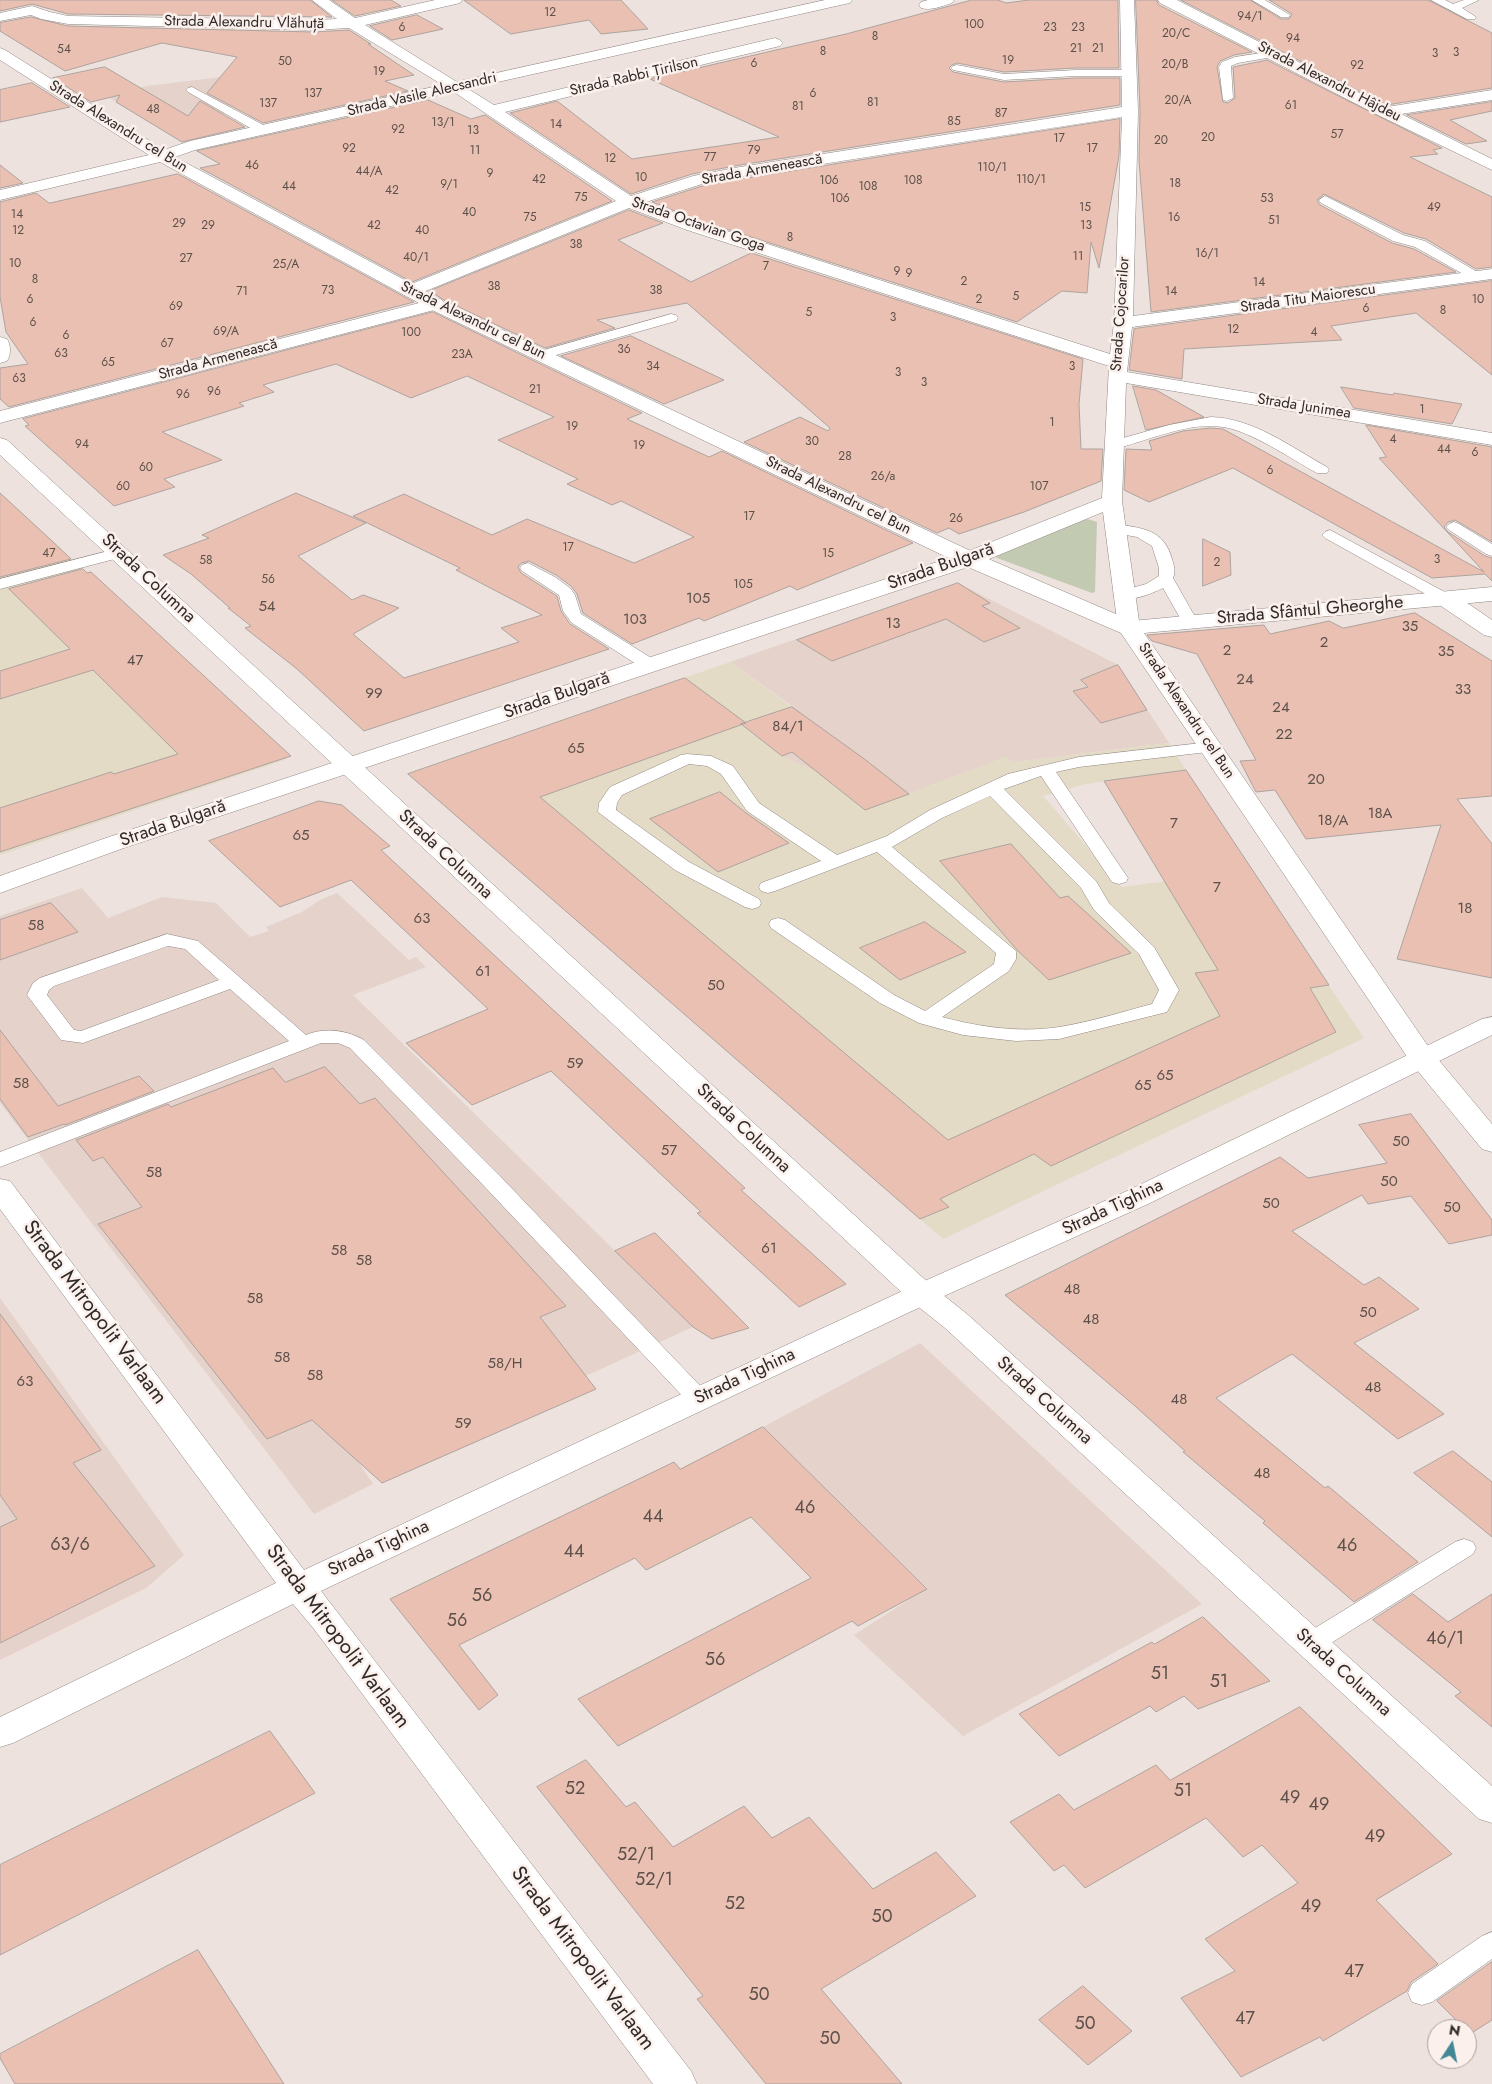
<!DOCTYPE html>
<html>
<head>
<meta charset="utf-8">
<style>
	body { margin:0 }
	#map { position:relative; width:1492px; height:2084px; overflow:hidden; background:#ede2de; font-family:Jost,sans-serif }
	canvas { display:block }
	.north { position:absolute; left:1427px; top:2019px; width:50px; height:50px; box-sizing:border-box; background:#fbf0ec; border:1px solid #a9a19e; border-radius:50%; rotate:11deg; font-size:14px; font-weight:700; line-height:20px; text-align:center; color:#2e2a28 }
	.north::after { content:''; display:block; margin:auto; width:18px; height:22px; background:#428795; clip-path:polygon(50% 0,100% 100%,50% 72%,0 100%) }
</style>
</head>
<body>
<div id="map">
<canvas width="1492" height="2084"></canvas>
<div class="north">N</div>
</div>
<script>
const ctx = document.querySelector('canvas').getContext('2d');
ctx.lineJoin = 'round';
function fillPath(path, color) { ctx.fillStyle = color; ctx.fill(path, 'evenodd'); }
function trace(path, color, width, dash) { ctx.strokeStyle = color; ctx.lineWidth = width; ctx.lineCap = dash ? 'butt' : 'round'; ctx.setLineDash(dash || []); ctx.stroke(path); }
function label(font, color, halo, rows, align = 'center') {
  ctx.font = font + ' Jost,sans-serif'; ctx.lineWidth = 5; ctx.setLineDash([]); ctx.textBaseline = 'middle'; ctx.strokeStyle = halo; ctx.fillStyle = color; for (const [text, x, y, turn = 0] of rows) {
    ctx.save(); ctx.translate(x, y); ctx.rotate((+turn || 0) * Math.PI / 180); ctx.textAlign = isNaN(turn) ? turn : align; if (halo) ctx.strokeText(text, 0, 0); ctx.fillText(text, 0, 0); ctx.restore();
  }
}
fillPath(new Path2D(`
	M230,76L288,94L225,107L232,112L158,127L105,95L147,86Z
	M958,583L1118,665L1169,743L1013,762L1006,757L865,810L819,773L782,756L741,724L792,706L730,662Z
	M82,888L108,918L162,897L216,903L250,937L269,931L266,927L302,912L320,900L337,893L409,960L416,957L426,967L353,995L693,1327L581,1378L349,1448L373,1484L314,1514L0,1103V916Z
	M0,1298L184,1555L146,1588L0,1660Z
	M920,1343L1202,1604L963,1736L854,1635L927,1588L763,1427Z`), '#e4d2cb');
fillPath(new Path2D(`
	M0,493L74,561L287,759L0,855Z
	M730,662L792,707L741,725L782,756L819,773L865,810L1006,757L1013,762L1169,743L1186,770L1086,784L1043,796L1122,887L1251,870L1364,1038L943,1239L408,774Z`), '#e3dbc5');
fillPath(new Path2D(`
	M1087,519L1097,522L1095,592L1092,593L997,558L993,554L994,551Z`), '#c3cab2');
const building = new Path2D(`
	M0,0H310L332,17L68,14L32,4L0,11Z
	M332,0H391L401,6L355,16Z
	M464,0H621L648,29L601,34L589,20L511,34Z
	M972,0H998L1006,3L1029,0H1118L1119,68H1076L1004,72L957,63L952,65L949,68L953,72L1004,82L1076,78H1120V105L740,165L692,174L631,194L510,113L557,101L632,159L779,137L650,79L846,34Z
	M1136,0H1156L1159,5L1252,52L1234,55L1220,61L1217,67L1223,102L1228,103L1235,98L1233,67L1267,60L1442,148L1433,150L1438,154L1410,157L1492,197V267L1476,269L1426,239L1404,233L1324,194L1317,200L1320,205L1392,243L1414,249L1456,272L1151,312L1139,161L1140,111Z
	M1181,0H1250L1281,19H1289L1292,14L1269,0H1428L1492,33V88L1387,105Z
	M417,15L443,29L392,40L370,26Z
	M31,17L68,26L314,32L349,30L371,44H368L414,75L385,81L408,91L263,123L207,93L237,57L162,43L65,71L0,31V23Z
	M105,67L188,116L200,101L245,127L182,142L116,102L120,95L91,102L53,78Z
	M32,83L70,107L0,122V90Z
	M428,100L471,119L485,115L612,201L412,282L200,168L220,164L197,151Z
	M1492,102V111L1450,120L1487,141L1466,144L1407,115Z
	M1120,119L1119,156L1099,268L1091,242L1087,293L1062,291L1017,322L698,220L652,202L702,186L740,179Z
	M0,165L23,183L0,188Z
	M178,174L414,302L9,407L0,399V368L28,364L6,332L0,297V202L36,193L49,203Z
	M629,210L663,223L618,240L691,282L751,253L1083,359L1079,404L1081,449H1103L1101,481L1024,512L959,534L949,528L937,533L744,442L800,417L828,431L830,428L687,303L597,320L615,328L545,348L444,300L430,291Z
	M1492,281V375L1416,313L1331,326L1342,340L1184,349L1182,379L1129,370L1134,329Z
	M433,312L642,413L627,419L709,457L722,451L913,543L797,590L790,586L704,621L699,618L632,644L583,613L577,594L571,586L556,575L529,561L521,563L518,567L521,573L557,596L561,611L570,624L609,649L364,731L297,669L245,628L251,626L228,608H230L191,574L163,555L209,538L202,535L296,493L366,523L298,556L352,600L363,595L399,608L353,634L404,678L519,642L501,628L542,615L456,570L460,568L353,516L404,494L492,535L527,519L634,563L694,537L621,501L612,505L567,484L578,479L498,440L554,417L467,376L411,398L336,364L263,385L274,392L239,403L244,406L162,432L222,460L164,479L175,487L114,506L25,426L29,425L23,419Z
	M631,336L724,380L664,404L561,356Z
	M1133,386L1156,390L1204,417L1146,430Z
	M1341,387L1393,395L1394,393L1462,404L1452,424L1354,408Z
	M1366,425L1492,447V542L1455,520L1448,522L1444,527L1448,532L1485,556L1492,558V581L1485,574L1432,578L1233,468L1149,502L1124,490L1126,449L1152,450L1149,441L1183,431L1210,428L1223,429L1484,572L1379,458L1386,457Z
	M0,493L51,540L71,559L0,577Z
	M1203,539L1230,552L1231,575L1203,586Z
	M83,569L87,573L91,572L291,756L0,852V808L111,772L114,774L178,754L93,670L0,699V671L70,649L9,589Z
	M958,583L990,603L982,606L1020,628L984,642L946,619L832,661L797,640Z
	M1415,613L1492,661V796L1457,799L1492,844V978L1397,959L1441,825L1306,839L1275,790L1256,792L1240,761L1256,760L1197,654L1152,641L1147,635L1264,625L1270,634L1329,621L1343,628Z
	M1118,665L1147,710L1101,723L1073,691L1088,687L1081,680Z
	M685,678L746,723L540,797L948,1140L1220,1016L1195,973L1218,970L1104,781L1186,770L1329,985L1310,988L1336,1032L1051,1166L1034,1154L940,1199L949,1207L920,1219L408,774Z
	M792,707L863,758L909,794L865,810L792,752L782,756L741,724Z
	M720,792L746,813L789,843L718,872L650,819Z
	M319,801L342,805L390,846L381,850L745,1188L741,1190L846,1284L799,1307L697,1213L701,1212L551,1071L472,1105L406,1043L488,1009L351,880L280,907L209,841Z
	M1011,844L1060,898L1068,896L1131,953L1049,980L1018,951L940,861Z
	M51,903L78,932L0,960V920Z
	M925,922L966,952L900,980L860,948Z
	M0,1030L58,1106L139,1076L154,1091L65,1125L64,1124L28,1137L0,1099Z
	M325,1067L360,1104L375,1098L566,1306L540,1317L596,1389L382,1483L312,1420L267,1439L98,1224L142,1207L103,1157L93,1161L76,1140L168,1104L171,1107L273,1068L285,1082Z
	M1411,1114L1492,1220V1235L1449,1244L1411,1196L1368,1204L1362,1195L1292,1231L1364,1285L1379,1277L1419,1309L1354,1343L1444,1414L1398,1439L1292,1354L1216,1398L1325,1488L1328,1486L1418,1562L1354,1602L1263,1523L1265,1521L1183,1452L1185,1451L1135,1406L1005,1295L1280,1157L1308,1178L1387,1163L1359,1125Z
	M655,1233L749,1328L712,1339L693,1327L615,1251Z
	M0,1314L101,1450L73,1463L155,1566L0,1643V1527L17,1519L0,1495Z
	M763,1427L927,1589L858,1626L852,1621L618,1746L578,1699L811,1578L751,1517L646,1570L635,1558L459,1645L498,1695L479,1710L390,1599L674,1462L680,1469Z
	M1453,1451L1492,1482V1537L1414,1473Z
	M1413,1594L1448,1622L1492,1594V1727L1455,1696L1461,1692L1373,1620Z
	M1203,1617L1270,1681L1198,1709L1184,1696L1156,1712L1150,1706L1059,1756L1019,1714L1152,1642L1154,1644Z
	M1300,1707L1452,1854L1376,1900L1438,1964L1411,1982L1407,1991L1323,2041L1320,2037L1241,2077L1181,1998L1235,1971L1205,1939L1298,1883L1262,1845L1243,1857L1206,1818L1085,1888L1064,1865L1054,1871L1010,1822L1059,1794L1074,1810L1156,1765L1170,1780Z
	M270,1731L315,1793L0,1955V1865Z
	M586,1760L626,1807L635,1802L673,1847L744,1806L772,1838L809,1817L873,1889L936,1852L976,1896L821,1989L902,2084H766L697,1999L703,1996L537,1787Z
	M198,1950L284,2084H15L0,2058V2054Z
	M1492,1962V2020L1470,2034L1437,2001Z
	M1083,1986L1132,2031L1088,2065L1039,2020Z`);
fillPath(building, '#e9c0b1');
trace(building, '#ada39f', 1);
const service = new Path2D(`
	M1252,0H1265L1290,15L1289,17H1281Z
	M1431,0H1445L1453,4L1464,0H1479L1462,8L1476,17L1475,19H1467Z
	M1274,51L1278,52L1280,54L1278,56L1238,63L1231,66L1233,98L1227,101L1223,100L1219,67L1222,62L1235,57Z
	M957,65L1004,74L1076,70H1129L1135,73L1129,76H1076L1004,80L953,70L951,68L953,66Z
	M192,87L267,127L269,130L263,134L259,133L188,92L186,90L188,88Z
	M1325,196L1403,235L1425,241L1484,276L1482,279H1472L1415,247L1393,241L1321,203L1319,200Z
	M671,314L676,315L678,318L676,321L542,359L535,355L537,352Z
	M1211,417C1253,418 1291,447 1327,467L1329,470L1327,473H1317C1291,459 1251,431 1223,427C1190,421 1147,441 1114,449L1109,448L1107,445L1109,442L1169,425Z
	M1454,522L1459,524L1492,544V556L1486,554L1449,530L1446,527L1449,524Z
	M1115,524C1142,528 1164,529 1172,559C1174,566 1176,571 1173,578L1198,622L1196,625H1184L1163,588C1151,594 1131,602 1117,598L1115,595L1117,592L1146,584L1159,576V568L1152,546L1137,537L1110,532L1107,529L1110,526Z
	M1330,530L1452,596L1454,599L1452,602H1440L1325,538L1322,535L1325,532Z
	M120,548L126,550L128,553L126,556L0,589V579Z
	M528,563L555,577L570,588L575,595L581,614L656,661L658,665L656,669H644L572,623L563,611L559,595L522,571L520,568L522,565Z
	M1210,742L1216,743L1219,747L1216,751L1079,767L1056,772L1128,878L1126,882L1119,884L1112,882L1041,776L1004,789L1096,881L1109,903L1154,947L1179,990L1167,1012L1059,1039L1016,1041L963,1035L919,1023L880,1003L771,928L769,924L771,920L778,918L785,920L894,995L925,1011L994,964L996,953L877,852L775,891L768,893L761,891L759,887L761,883L821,861L747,811L721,774L707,766L689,764L622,795L617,803L616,810L689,862L759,899L761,903L759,907L752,909L745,907L675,870L598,812L599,803L610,787L681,755L687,754L711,756L733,766L759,803L837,855L887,836L930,810L1008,774L1079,757ZM990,796L1081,888L1094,910L1139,954L1159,990L1152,1004C1122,1012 1090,1022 1059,1027C1021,1033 979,1027 942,1017L1009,971L1016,959V951L892,847L942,818Z
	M167,934L198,941L306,1035C325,1027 346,1030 364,1040L499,1175L707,1393L711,1399L707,1405L699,1407L691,1405L483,1185L350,1048L338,1043H321L0,1167V1152L289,1041L230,989L83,1043L61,1040L27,995L33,983L40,978ZM168,946L185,949L219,980L81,1031L74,1030L47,995L49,990L54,986Z
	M1464,1539L1473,1542L1476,1548L1473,1554L1320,1650L1311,1653L1302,1650L1298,1643L1302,1636L1455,1542Z
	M1492,1932V1959L1432,2002L1422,2005L1412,2002L1408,1993L1412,1984L1482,1936Z`);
const minor = new Path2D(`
	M312,0H329L355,18L435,0H462L460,3L365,25L494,105L775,38L780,40L783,43L780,46L505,112L631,196L693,176L740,167L1122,107L1120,0H1134L1138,111L1133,316L1492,269V279L1132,327L1127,372L1492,433V445L1126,383L1122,501L1140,628L1137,633L1129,635L1121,633L1118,628L1103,512L977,564L121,849L0,893V876L103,839L961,554L1102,498L1109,366L687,230L629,208L416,295L410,296L404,295L401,291L404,287L616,201L451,90L349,28L314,30L68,24L41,19L31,15L0,21V13L32,6L50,12L68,16L314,20L337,19ZM1122,117L1114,323L1110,354L699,222L646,202L702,184L740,177Z
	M928,0H954L952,3C942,6 931,11 921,8L919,5L921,2Z
	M1158,0H1177L1387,107L1492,90V100L1401,114L1492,159V170L1378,115L1160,3Z
	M0,337L7,339C11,345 11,355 7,361L0,363Z
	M1446,592L1454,594L1492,620V637L1484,635L1438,604L1435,599L1438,594Z
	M1492,1017V1035L1148,1204L933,1301L321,1591L691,2071L697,2084H653L314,1629L293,1604L13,1743L0,1747V1717L276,1583L0,1209V1179L10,1181L304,1570L911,1287L1127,1191L1482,1019Z`);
const tertiary = new Path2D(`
	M435,298L977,554L1132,621L1492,587V601L1144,633L1432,1052L1492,1124V1152L1482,1149L1412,1064L1121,633L961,564L428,308L426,304L428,300Z`);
const secondary = new Path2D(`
	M825,0H852L850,3L845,4L195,150L175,157L442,300L444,304L442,308L0,423V411L419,303L160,162L0,200V190L149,155L0,60V48L5,50L164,150L190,141Z
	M0,438L7,440L933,1287L967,1314L1492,1786V1823L1479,1819L945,1328L911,1301L0,455Z`);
trace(service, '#918783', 1);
trace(minor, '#918783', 1);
trace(tertiary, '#918783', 1);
trace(secondary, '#918783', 1);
fillPath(service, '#fff');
fillPath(minor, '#fff');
fillPath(tertiary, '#fff');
fillPath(secondary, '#fff');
label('12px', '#5d504a', null, [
	["12",550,13],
	["94/1",1250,17],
	["100",974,25],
	["6",402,28],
	["23",1050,28],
	["23",1078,28],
	["20/C",1176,34],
	["8",875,37],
	["94",1293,39],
	["21",1076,49],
	["21",1098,49],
	["54",64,50],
	["8",823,52],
	["3",1456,53],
	["3",1435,54],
	["19",1008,61],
	["50",285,62],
	["6",754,64],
	["20/B",1175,65],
	["92",1357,66],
	["19",379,72],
	["137",313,94],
	["6",813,94],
	["20/A",1178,101],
	["81",873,103],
	["137",268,104],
	["61",1291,106],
	["81",798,107],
	["48",153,110],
	["87",1001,114],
	["85",954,122],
	["13/1",443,123],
	["14",556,125],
	["92",398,130],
	["13",473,131],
	["57",1337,135],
	["20",1208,138],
	["17",1059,139],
	["20",1161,141],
	["92",349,149],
	["17",1092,149],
	["11",475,151],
	["79",754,151],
	["77",710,158],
	["12",610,159],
	["46",252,166],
	["110/1",992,168],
	["44/A",369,172],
	["9",490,174],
	["10",641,178],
	["42",539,180],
	["110/1",1031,180],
	["106",829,181],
	["108",913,181],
	["18",1175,184],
	["9/1",449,185],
	["44",289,187],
	["108",868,187],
	["42",392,191],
	["75",581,198],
	["106",840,199],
	["53",1267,199],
	["15",1085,208],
	["49",1434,208],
	["40",469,213],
	["14",17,215],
	["75",530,218],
	["16",1174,218],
	["51",1274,221],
	["29",179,224],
	["29",208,226],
	["42",374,226],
	["13",1086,226],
	["12",18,231],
	["40",422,231],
	["8",790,238],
	["38",576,245],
	["16/1",1207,254],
	["11",1078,257],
	["40/1",416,258],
	["27",186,259],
	["10",15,264],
	["25/A",286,265],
	["7",766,267],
	["9",897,272],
	["9",909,274],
	["8",35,280],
	["2",964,282],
	["14",1259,283],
	["38",494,287],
	["73",328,291],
	["38",656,291],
	["71",242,292],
	["14",1171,292],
	["5",1016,297],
	["6",30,300],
	["2",979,300],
	["10",1478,300],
	["69",176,307],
	["6",1366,309],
	["8",1443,311],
	["5",809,313],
	["3",893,318],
	["6",33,323],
	["12",1233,330],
	["69/A",226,332],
	["100",411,333],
	["4",1314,333],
	["6",66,336],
	["67",167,344],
	["36",624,350],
	["63",61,354],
	["23A",462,355],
	["65",108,363],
	["34",653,367],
	["3",1072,367],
	["3",898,373],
	["63",19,379],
	["3",924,383],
	["21",535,390],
	["96",214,392],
	["96",183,395],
	["1",1422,410],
	["1",1052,423],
	["19",572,427],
	["4",1393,440],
	["30",812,442],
	["94",82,445],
	["19",639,446],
	["44",1444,450],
	["6",1475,453],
	["28",845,457],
	["60",146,468],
	["6",1270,471],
	["26/a",883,477],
	["60",123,487],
	["107",1039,487],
	["17",749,517],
	["26",956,519],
	["17",568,548],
	["47",49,554],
	["15",828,554],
	["3",1437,560],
	["58",206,561],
	["2",1217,563],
	["56",268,580],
	["105",743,585]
]);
label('15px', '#2e2a28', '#fbf0ec', [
	["Strada Alexandru Vlăhuță",244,23,1],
	["Strada Rabbi Țirilson",634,77,-13],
	["Strada Alexandru Hâjdeu",1329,82,27],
	["Strada Vasile Alecsandri",422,95,-13],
	["Strada Alexandru cel Bun",118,127,32],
	["Strada Armenească",762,170,-10],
	["Strada Octavian Goga",698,225,19],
	["Strada Titu Maiorescu",1308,299,-8],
	["Strada Cojocarilor",1121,314,-86],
	["Strada Alexandru cel Bun",473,321,26],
	["Strada Armenească",218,360,-15],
	["Strada Junimea",1304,407,9],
	["Strada Alexandru cel Bun",838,496,26],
	["Strada Alexandru cel Bun",1186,711,56]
]);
label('15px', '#5d504a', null, [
	["105",698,599],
	["54",267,607],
	["103",635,620],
	["13",893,624],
	["35",1410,627],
	["2",1324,643],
	["2",1227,651],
	["35",1446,652],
	["47",135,661],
	["24",1245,680],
	["33",1463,690],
	["99",374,694],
	["24",1281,708],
	["84/1",788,727],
	["22",1284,735],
	["65",576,749],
	["20",1316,780],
	["18A",1380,814],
	["18/A",1333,821],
	["7",1174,824],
	["65",301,836],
	["7",1217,888],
	["18",1465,909],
	["63",422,919],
	["58",36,926],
	["61",483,972],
	["50",716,986],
	["59",575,1064],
	["65",1165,1076],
	["58",21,1084],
	["65",1143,1086],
	["50",1401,1142],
	["57",669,1151],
	["58",154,1173],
	["50",1389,1182],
	["50",1271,1204],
	["50",1452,1208],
	["61",769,1249],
	["58",339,1251],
	["58",364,1261],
	["48",1072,1290],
	["58",255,1299],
	["50",1368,1313],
	["48",1091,1320],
	["58",282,1358],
	["58/H",505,1364],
	["58",315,1376],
	["63",25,1382],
	["48",1373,1388],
	["48",1179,1400],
	["59",463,1424],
	["48",1262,1474]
]);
label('18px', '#2e2a28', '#fbf0ec', [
	["Strada Bulgară",941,567,-19],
	["Strada Columna",148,579,43],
	["Strada Sfântul Gheorghe",1310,611,-5],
	["Strada Bulgară",557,696,-19],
	["Strada Bulgară",173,824,-19],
	["Strada Columna",445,855,43],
	["Strada Columna",743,1129,43],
	["Strada Tighina",1113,1208,-25],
	["Strada Tighina",745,1377,-25],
	["Strada Columna",1044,1401,42],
	["Strada Tighina",379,1549,-25],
	["Strada Columna",1343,1673,42]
]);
label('18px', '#5d504a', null, [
	["46",805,1509],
	["44",653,1518],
	["63/6",70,1546],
	["46",1347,1547],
	["44",574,1553],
	["56",482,1597],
	["56",457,1622],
	["46/1",1445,1640],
	["56",715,1661],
	["51",1160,1675],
	["51",1219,1683],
	["52",575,1790],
	["51",1183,1792],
	["49",1290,1799],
	["49",1319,1806],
	["49",1375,1838],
	["52/1",636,1856],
	["52/1",654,1881],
	["52",735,1905],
	["49",1311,1908],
	["50",882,1918],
	["47",1354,1973],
	["50",759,1996],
	["47",1245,2020],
	["50",1085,2025],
	["50",830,2040]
]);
label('21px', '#2e2a28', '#fbf0ec', [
	["Strada Mitropolit Varlaam",94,1313,53],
	["Strada Mitropolit Varlaam",337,1637,53],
	["Strada Mitropolit Varlaam",582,1959,53]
]);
</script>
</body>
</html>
